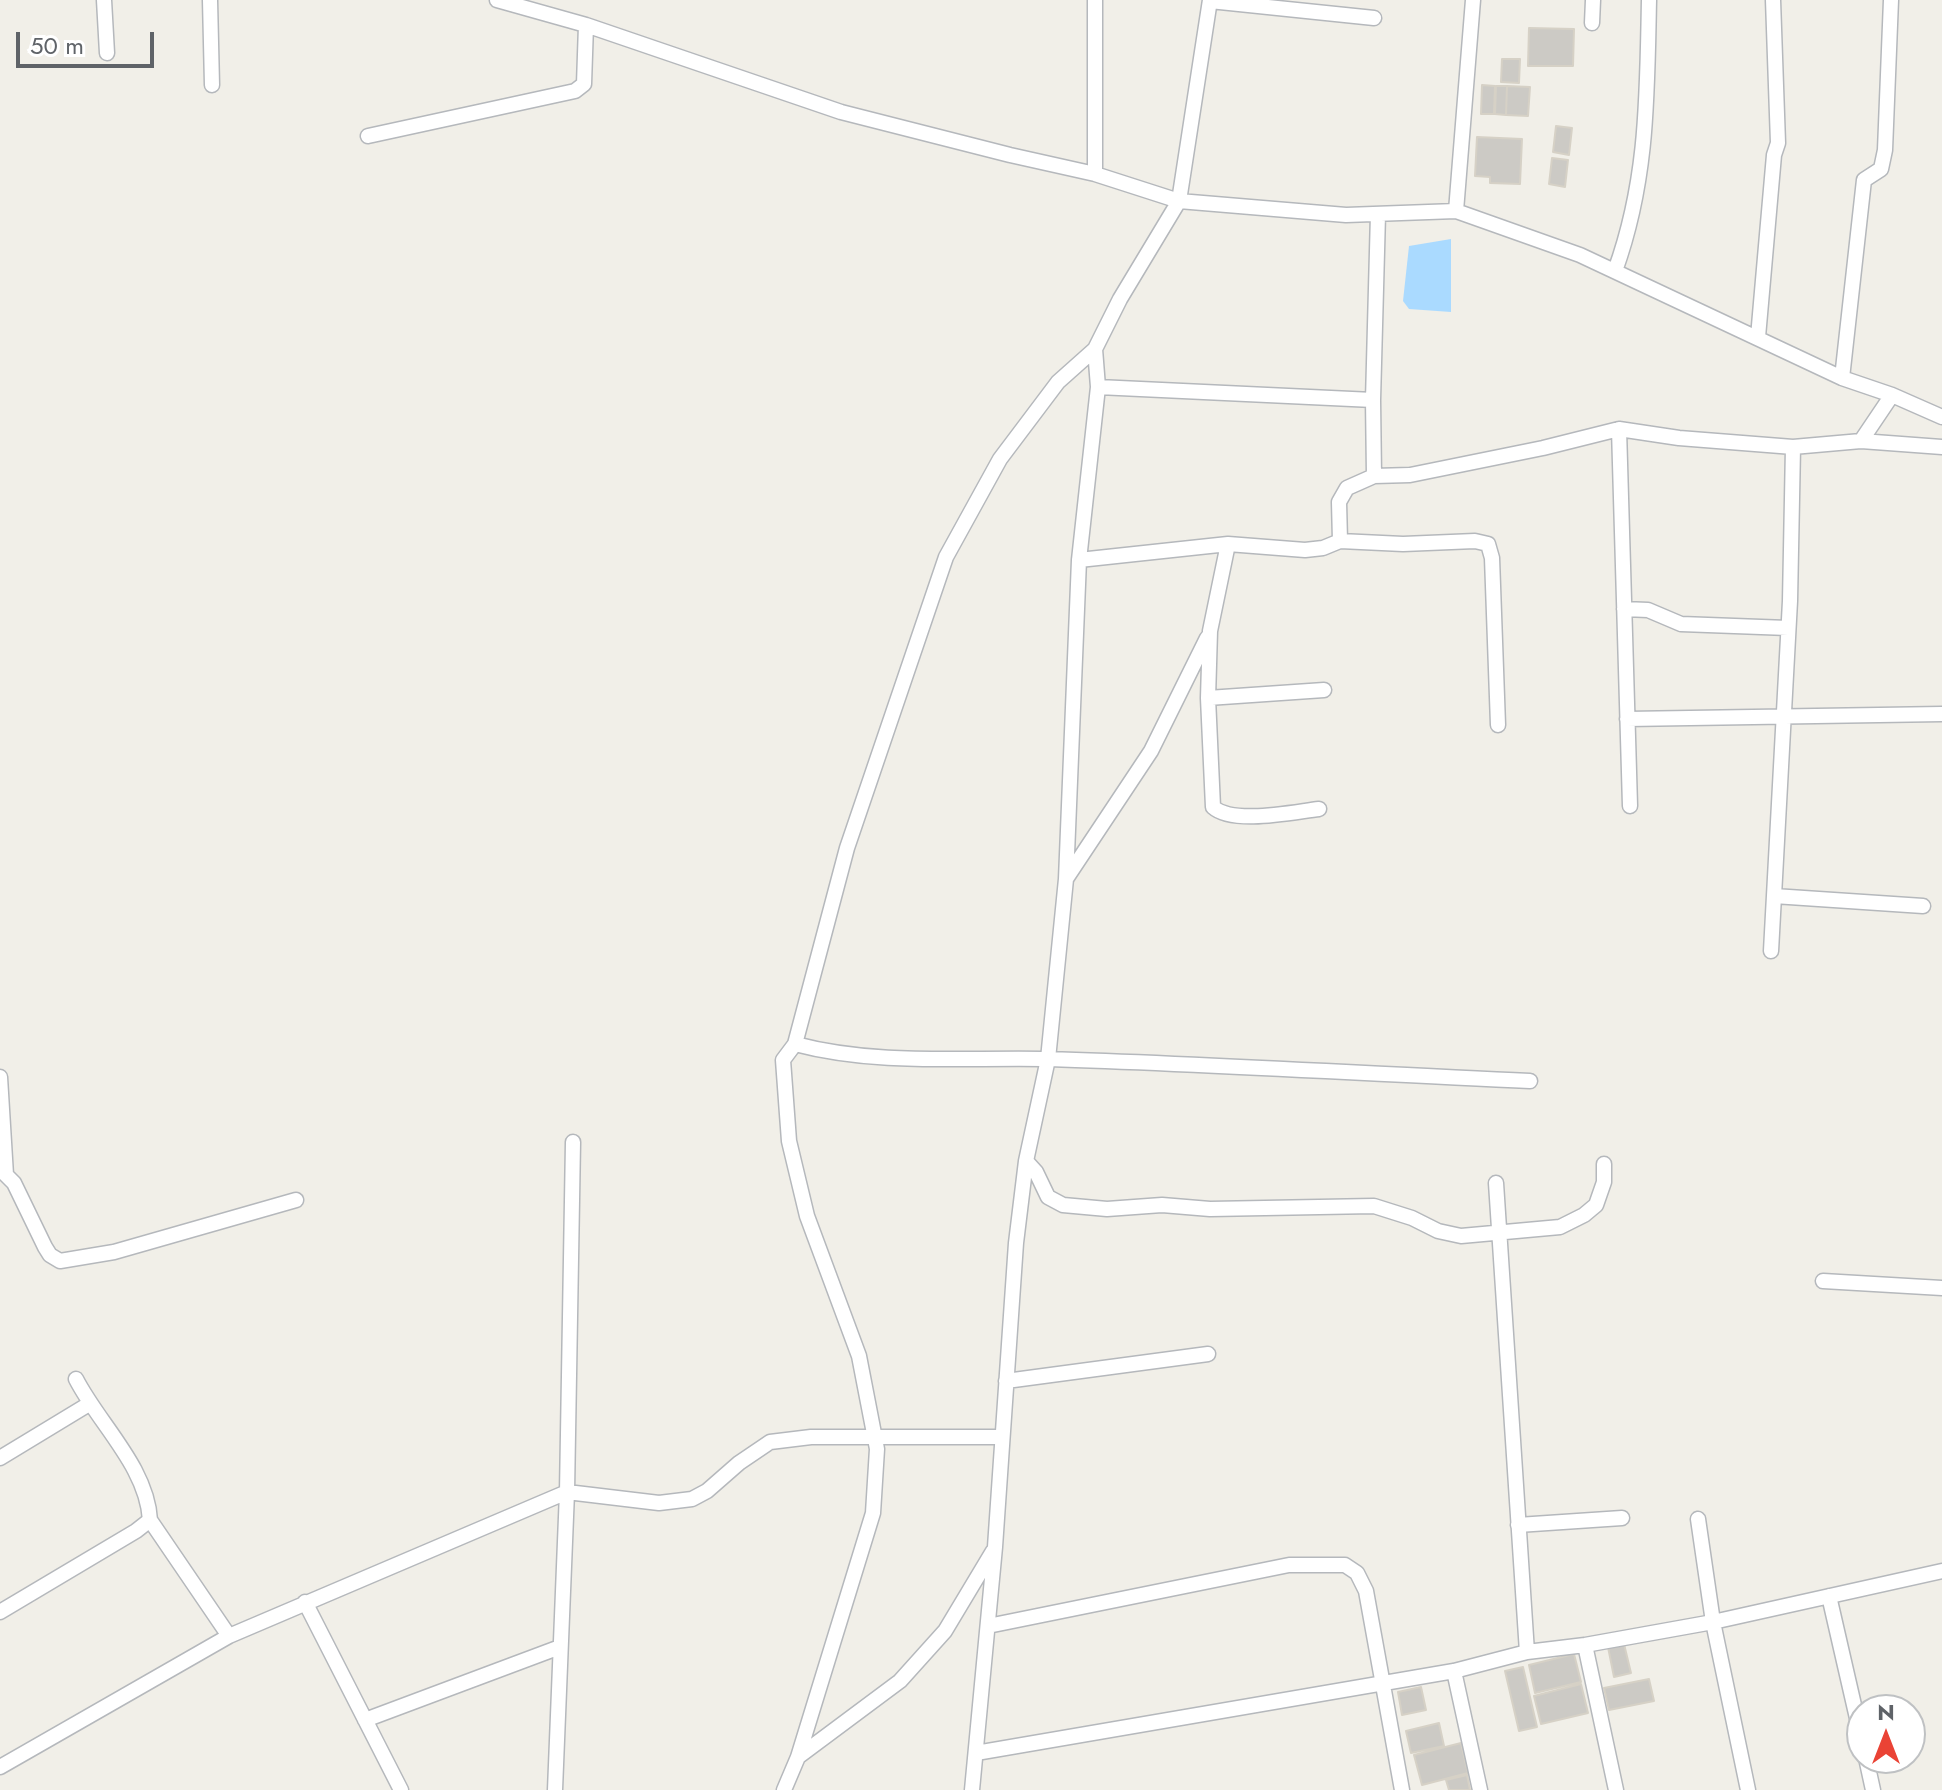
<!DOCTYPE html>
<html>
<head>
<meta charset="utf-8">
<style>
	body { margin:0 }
	#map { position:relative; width:1942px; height:1790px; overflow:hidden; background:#f1efe8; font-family:Jost,sans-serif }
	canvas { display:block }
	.north { position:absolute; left:1846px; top:1694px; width:80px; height:80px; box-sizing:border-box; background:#fff; border:2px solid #bfc1c3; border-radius:50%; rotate:0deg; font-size:22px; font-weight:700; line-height:32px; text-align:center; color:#5f6368 }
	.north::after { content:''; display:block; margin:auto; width:28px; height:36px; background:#ea4335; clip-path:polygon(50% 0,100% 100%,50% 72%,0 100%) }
	.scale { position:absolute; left:16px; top:32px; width:138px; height:36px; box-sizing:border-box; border:4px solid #5f6368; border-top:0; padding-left:10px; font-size:24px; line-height:28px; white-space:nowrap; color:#5f6368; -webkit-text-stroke:6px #fff; paint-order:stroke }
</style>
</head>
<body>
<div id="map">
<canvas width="1942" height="1790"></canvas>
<div class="north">N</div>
<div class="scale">50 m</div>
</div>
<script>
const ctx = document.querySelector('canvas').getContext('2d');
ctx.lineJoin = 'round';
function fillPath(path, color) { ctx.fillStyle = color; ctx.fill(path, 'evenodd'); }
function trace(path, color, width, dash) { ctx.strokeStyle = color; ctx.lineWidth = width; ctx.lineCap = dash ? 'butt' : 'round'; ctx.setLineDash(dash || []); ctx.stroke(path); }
fillPath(new Path2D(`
	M1451,239V312L1409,309L1403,301L1409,246Z`), '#aadaff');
const building = new Path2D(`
	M1529,28L1574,29L1573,66H1528Z
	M1502,59H1520L1519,83L1501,82Z
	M1482,85L1495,86L1494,114H1481Z
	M1496,86H1507L1506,115L1495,114Z
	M1507,86L1530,87L1528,116L1506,115Z
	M1556,126L1572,128L1569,155L1553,152Z
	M1477,137L1522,139L1520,184L1490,183V177L1475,176Z
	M1552,158L1568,160L1565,187L1549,184Z
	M1624,1644L1631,1673L1614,1677L1608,1647Z
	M1574,1654L1581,1682L1535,1693L1529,1665Z
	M1523,1667L1537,1727L1519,1731L1505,1671Z
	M1649,1679L1654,1701L1609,1710L1604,1688Z
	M1581,1684L1588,1713L1541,1724L1534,1696Z
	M1421,1687L1426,1710L1402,1715L1398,1692Z
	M1439,1723L1444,1746L1411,1753L1406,1731Z
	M1461,1743L1468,1773L1422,1785L1414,1755Z
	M1467,1775L1470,1790H1449L1446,1780Z`);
fillPath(building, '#cccac5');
trace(building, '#d6d1c6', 2);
const minor = new Path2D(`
	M104,0L107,53
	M210,0L212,85
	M497,0L586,25L841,112L1010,155L1095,174L1179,201L1346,215L1456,211L1580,255L1842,378L1892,395L1942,417
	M1210,1L1374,18
	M1592,23L1593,0
	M368,136L575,91L584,84L586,25
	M1095,174V0
	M1456,211L1473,0
	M1615,271C1648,180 1647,95 1649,0
	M1758,337L1774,155L1778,143L1773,0
	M1842,378L1864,180L1881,169L1885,150L1891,0
	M1098,387L1373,400
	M1619,429L1630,806
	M1861,441L1942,447
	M1374,476L1373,400L1378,214
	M1340,541L1403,544L1475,541L1488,544L1492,558L1498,725
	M1228,544L1210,631L1208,698L1213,807C1233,825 1293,812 1319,809
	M1079,560L1228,544L1305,550L1323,548L1340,541L1339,502L1347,488L1374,476L1410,475L1543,448L1619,429L1679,438L1793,447L1861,441L1892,395
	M1624,609L1648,610L1681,624L1788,628
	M1208,698L1324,690
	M1627,719L1942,714
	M1066,879L1151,751L1207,638
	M1774,896L1923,906
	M1771,951L1790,601L1793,447
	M795,1044L847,848L946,557L1000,459L1058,382L1095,349
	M0,1077L6,1175L14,1183L45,1247L50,1255L60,1261L114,1252L296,1200
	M1026,1161L1036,1172L1048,1197L1063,1205L1107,1209L1162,1205L1210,1209L1374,1206L1412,1218L1438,1231L1461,1236L1560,1227L1584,1215L1596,1205L1604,1182V1164
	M1496,1183L1527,1652
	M1823,1281L1942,1288
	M76,1379C99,1424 147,1467 150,1520L229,1636
	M1006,1381L1208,1354
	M0,1458L89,1404
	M1698,1519L1713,1622L1748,1790
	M1518,1525L1622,1518
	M1829,1596L1862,1740
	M305,1602L401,1790
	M0,1612L136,1531L150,1520
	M988,1626L1289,1565H1345L1357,1573L1366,1591L1402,1790
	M1585,1645L1616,1790
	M1454,1671L1480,1790
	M365,1720L560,1647
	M976,1753L1454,1671L1527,1652L1585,1645L1713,1622L1942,1571
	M798,1757L900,1681L945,1631L993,1551
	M1866,1758L1873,1790
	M0,1767L229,1636L567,1492L659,1503L692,1499L707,1491L739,1463L770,1442L811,1437H1002
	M555,1790L567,1492L573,1142
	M784,1790L798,1757L873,1513L877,1449L859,1356L807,1216L789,1141L783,1060L795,1044C878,1066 964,1057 1049,1059C1209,1064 1370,1074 1530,1081
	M972,1790L995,1547L1016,1243L1026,1161L1048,1059L1066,879L1079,560L1098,387L1095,349L1120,299L1179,201L1210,0`);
trace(minor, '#b5b8bc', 17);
trace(minor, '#fff', 14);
</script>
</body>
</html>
